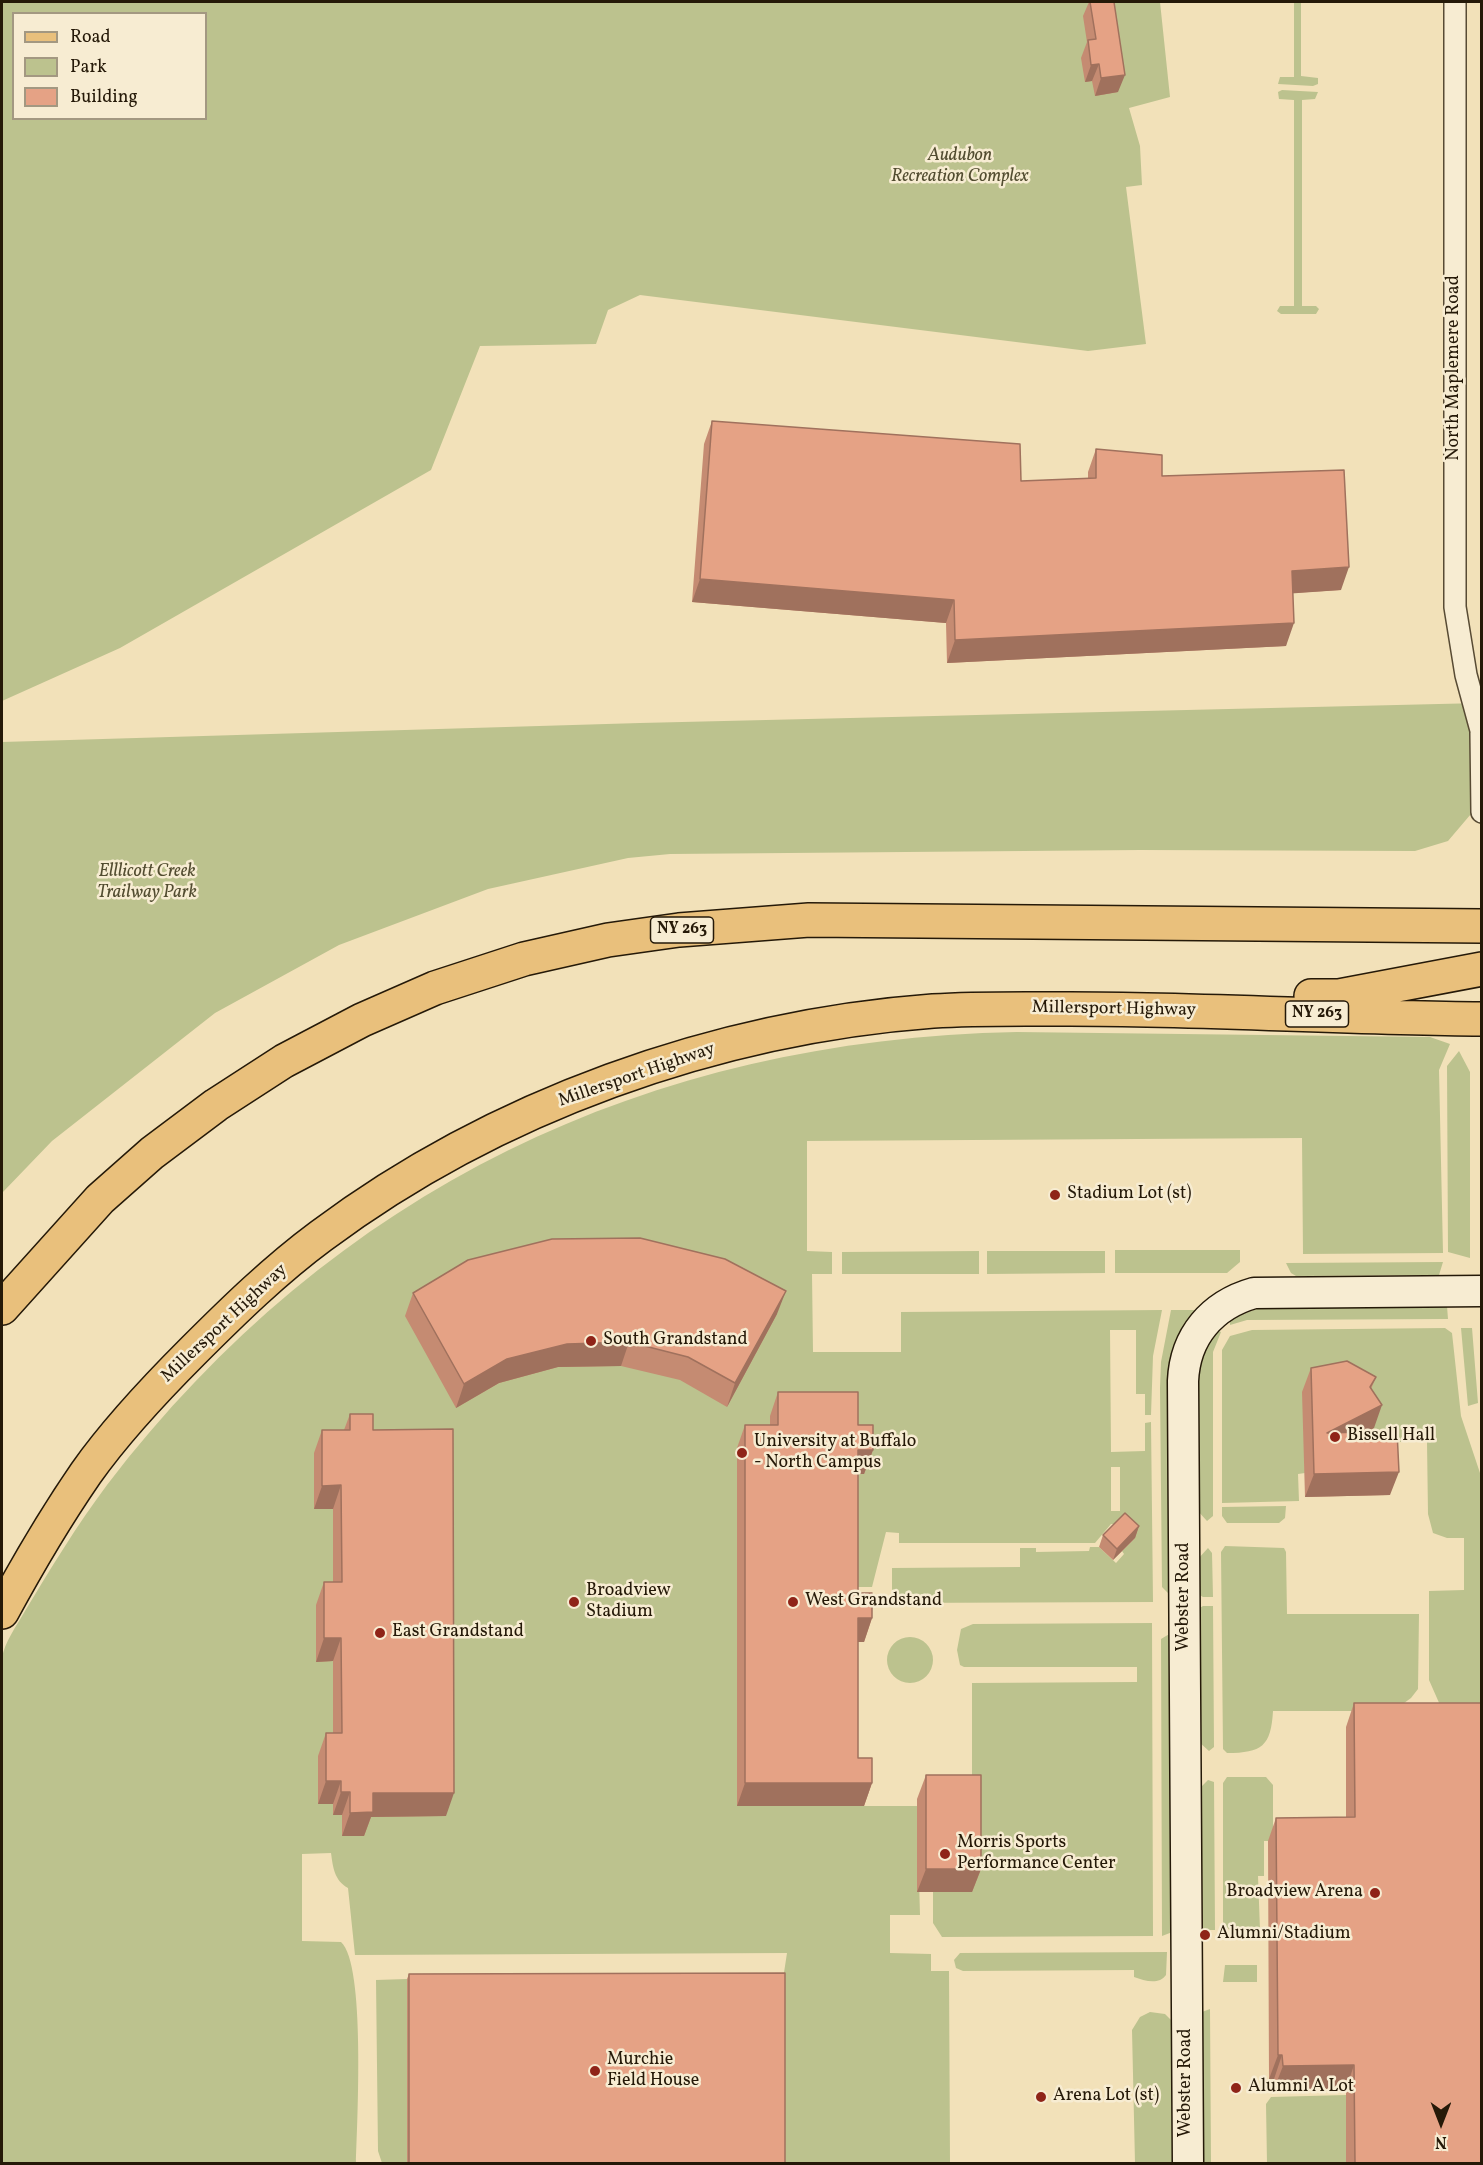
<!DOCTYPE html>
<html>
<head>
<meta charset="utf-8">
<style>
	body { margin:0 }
	#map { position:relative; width:1483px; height:2165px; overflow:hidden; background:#f2e1b9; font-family:Vollkorn,serif }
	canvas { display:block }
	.frame { position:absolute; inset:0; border:3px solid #251908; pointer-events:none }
	.legend { position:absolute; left:12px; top:12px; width:195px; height:108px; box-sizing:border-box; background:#f7ecd2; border:2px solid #a39881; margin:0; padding:8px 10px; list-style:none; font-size:18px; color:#251908 }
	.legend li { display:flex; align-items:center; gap:12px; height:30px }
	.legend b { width:30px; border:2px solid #a39881 }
	.north { position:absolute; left:1411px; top:2093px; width:60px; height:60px; -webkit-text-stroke:4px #f7ecd2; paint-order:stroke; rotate:180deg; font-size:16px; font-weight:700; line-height:24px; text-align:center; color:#251908 }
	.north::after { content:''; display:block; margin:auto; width:21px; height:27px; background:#251908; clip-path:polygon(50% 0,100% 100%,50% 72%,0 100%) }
</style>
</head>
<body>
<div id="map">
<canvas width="1483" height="2165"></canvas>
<div class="frame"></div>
<ul class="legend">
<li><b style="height:8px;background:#e9c07c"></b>Road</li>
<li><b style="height:16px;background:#bcc28e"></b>Park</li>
<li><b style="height:16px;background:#e5a285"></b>Building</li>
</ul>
<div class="north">N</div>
</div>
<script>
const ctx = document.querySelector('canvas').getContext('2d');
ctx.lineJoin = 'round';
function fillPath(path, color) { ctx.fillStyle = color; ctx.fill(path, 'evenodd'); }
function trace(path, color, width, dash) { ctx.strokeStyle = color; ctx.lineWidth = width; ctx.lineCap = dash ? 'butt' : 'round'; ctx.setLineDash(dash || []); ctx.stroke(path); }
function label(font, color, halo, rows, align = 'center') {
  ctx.font = font + ' Vollkorn,serif'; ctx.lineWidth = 5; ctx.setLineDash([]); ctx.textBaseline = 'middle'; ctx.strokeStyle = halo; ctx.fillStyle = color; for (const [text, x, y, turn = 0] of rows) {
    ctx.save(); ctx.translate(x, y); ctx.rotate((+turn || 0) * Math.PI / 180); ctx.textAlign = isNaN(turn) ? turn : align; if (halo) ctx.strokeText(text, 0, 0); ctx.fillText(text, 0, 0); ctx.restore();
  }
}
fillPath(new Path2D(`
	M2,2H1160L1170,97L1129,108L1140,146L1142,185L1126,187L1146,344L1088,351L640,295L608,310L596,344L480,346L431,470L120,648L2,701ZM14,14H206V118H14Z
	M1294,2H1301V76L1318,78V84L1313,86L1278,84L1280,77H1294Z
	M1282,90L1318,92L1315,99L1302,100V306H1316L1319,309L1316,314H1281L1277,311L1280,306H1294V100L1279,99L1278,92Z
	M1481,703L1482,801L1448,841L1415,851L1141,850L670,854L628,858L488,889L339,945L215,1013L52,1141L2,1193V742L640,723Z
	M1017,1032L1430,1037L1450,1044L1439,1070L1443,1253L1303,1254L1302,1138L807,1141V1251L832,1252V1274H812L813,1352H901V1312L1162,1310L1153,1356L1151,1415H1145V1394H1136V1330H1110L1111,1452L1145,1451V1423L1151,1422L1153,1602L892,1603V1568L1020,1567V1548H1036V1552L1089,1551L1090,1547H1099L1116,1563L1124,1554L1122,1551L1135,1538L1120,1524H1111L1095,1543H899V1533L886,1532L872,1587H850L849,1781H864V1806H917L920,1915H890V1953L931,1954V1971H949L950,2163H783V1979L787,1953L355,1955L348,1888C334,1880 333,1867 331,1853L302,1854V1941L341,1942C366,1964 357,2125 356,2163H2C2,2045 2,1927 2,1809C2,1774 2,1738 2,1703C2,1689 0,1672 2,1658C4,1643 17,1625 25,1611C51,1568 77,1525 107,1485C333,1190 647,1039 1017,1032ZM1111,1467H1120V1511H1111Z
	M1459,1051L1470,1072V1258L1448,1252L1447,1066Z
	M1115,1250H1240V1262L1227,1273H1115Z
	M979,1251V1274H842V1252Z
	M987,1251H1105V1273L987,1274Z
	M1443,1262L1439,1275L1296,1276L1291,1273L1286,1263Z
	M1447,1306L1448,1319L1247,1320L1230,1325V1319L1262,1307Z
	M1171,1310H1196L1184,1328L1173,1587L1169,1594L1162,1587L1160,1388L1161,1362Z
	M1445,1328L1452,1333L1461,1416L1481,1476V1715L1440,1705L1429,1680V1591L1464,1590V1538H1447L1433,1533L1428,1514L1427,1442H1366L1303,1391L1305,1473L1298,1474L1299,1501L1222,1503V1350L1230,1336L1252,1330Z
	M1461,1328H1472L1478,1403L1468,1406Z
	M1216,1330L1221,1332L1213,1352V1516L1207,1521L1197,1510L1198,1362Z
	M1286,1506L1285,1518L1279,1523H1227L1222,1516V1507Z
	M1225,1546L1284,1548L1286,1552L1287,1614H1419L1418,1689L1411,1698L1393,1711H1273C1271,1746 1262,1753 1227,1753L1223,1749L1221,1552Z
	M1208,1548L1212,1553L1213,1597H1203L1196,1593L1197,1560Z
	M1203,1606H1213L1214,1747L1209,1751L1199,1742L1196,1610Z
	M1152,1623L1153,1936L942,1937L933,1923V1892L972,1891V1683L1137,1682V1667H964L960,1665L957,1650L961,1629L973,1624Z
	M1171,1633L1175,1931L1162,1936L1161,1639Z
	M887 1660a23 23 0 1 1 46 0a23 23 0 1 1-46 0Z
	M1227,1777H1266L1273,1785V1841H1264V1876H1258L1260,1930H1230L1223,1924V1783Z
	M1208,1780L1214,1782L1215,1930H1198L1199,1789Z
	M1167,1952L1166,1975C1159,1985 1145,1981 1134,1977V1970L963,1971L956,1968L954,1960L960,1953Z
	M1225,1965H1257V1982H1223Z
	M407,1979V2163H382L378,2151L376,1980Z
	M1210,2009L1211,2163L1199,2164L1202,2012Z
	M1150,2012L1165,2014L1173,2022L1177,2163H1135L1132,2030L1140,2017Z
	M1346,2095V2163H1267L1266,2104L1271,2097Z`), '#bcc28e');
const street = new Path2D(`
	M1455,2V607L1466,675L1482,734
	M1481,733L1482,812`);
const secondary = new Path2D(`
	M1188,2164L1183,1381C1185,1336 1212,1305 1254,1293L1482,1291`);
const primary = new Path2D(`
	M1311,996H1339L1482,969
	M2,1308L100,1199L152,1153L216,1105L284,1061L362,1020L435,988L524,959L608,940L679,930L809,920L1482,926
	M2,1612C28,1564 55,1518 86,1473C117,1429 155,1389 193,1351C233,1311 275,1270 321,1236C495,1106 716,1027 933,1011C978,1008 1025,1009 1070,1009C1207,1009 1344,1018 1482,1019`);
trace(street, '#584b34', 24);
trace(secondary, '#251908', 33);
trace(primary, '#251908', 36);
trace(street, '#f7ecd2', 21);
trace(secondary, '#f7ecd2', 30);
trace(primary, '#e9c07c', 33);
fillPath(new Path2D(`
	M1089,2H1114L1118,92L1095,96L1092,81L1085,82L1081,58L1087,42L1083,16Z
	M712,421L1021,481L1088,478V472L1096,449L1162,476L1341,590L1293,593L1286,646L947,663L946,623L692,602L704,444Z
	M413,1293L777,1314L727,1407L680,1380L621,1366L558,1367L499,1383L456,1408L405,1316Z
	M1311,1368L1376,1377L1371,1389L1374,1428L1366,1432L1390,1495L1305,1497L1302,1392Z
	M778,1392L858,1425L873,1450L864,1474H858V1593L872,1618L864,1642H858V1758L872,1783L864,1806H737V1448L745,1425H770V1416Z
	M350,1414L373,1430L446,1816L371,1817L364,1836H342V1815H333V1804H318V1756L326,1733H333V1661L316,1662V1605L324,1582H333V1509H314V1453L322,1430H344Z
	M1139,1526L1135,1538L1113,1560L1099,1547L1103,1535Z
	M1354,1703L1482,2163H1346V2089H1274V2079H1269L1268,1841L1276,1818L1346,1817V1727Z
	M926,1775L981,1869L972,1892H917V1799Z
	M409,1974L785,2163H407V1979Z`), '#c58b72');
fillPath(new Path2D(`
	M1099,64L1092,81L1085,82L1091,65Z
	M1125,75L1118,92L1095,96L1101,78Z
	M1349,567L1341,590L1284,594L1292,571Z
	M700,579L954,600L946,623L692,602Z
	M1294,623L1286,646L947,663L955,640Z
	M786,1291L777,1314L727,1407L735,1383Z
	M629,1342L621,1366L558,1367L499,1383L456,1408L464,1384L507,1359L567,1344Z
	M1382,1405L1374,1428L1319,1457L1327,1433Z
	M858,1450H873L864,1474H849Z
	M1399,1472L1390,1495L1305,1497L1314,1474Z
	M341,1485L333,1509H314L322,1486Z
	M1139,1526L1135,1538L1113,1560L1117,1549Z
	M858,1618H872L864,1642H849Z
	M324,1638H341L333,1661L316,1662Z
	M326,1781H341L333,1804H318Z
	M745,1783H872L864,1806H737Z
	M341,1792H350L342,1815H333Z
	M373,1793H454L446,1816L371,1817L364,1836H342L350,1813Z
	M926,1869H981L972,1892H917Z
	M1278,2055H1282L1274,2079H1269Z
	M1354,2065L1346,2089H1274L1283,2066Z`), '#a0715d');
const building = new Path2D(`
	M1090,2H1114L1125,75L1101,78L1099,64L1091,65L1088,40L1096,39Z
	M712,421L1020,444L1021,481L1096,478V449L1162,455V476L1344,470L1349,567L1292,571L1294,623L955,640L954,600L700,579Z
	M640,1238L725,1259L786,1291L735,1383L688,1357L629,1342L567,1344L507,1359L464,1384L413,1293L468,1260L552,1239Z
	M1347,1361L1376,1377L1370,1387L1382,1405L1327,1433L1397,1431L1399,1472L1314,1474L1311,1368Z
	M778,1392H858V1425H873V1450H858V1593H872V1618H858V1758H872V1783H745V1425H778Z
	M350,1414H373V1430L453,1429L454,1793H373V1812L350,1813V1792H341V1781H326V1733H342L341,1638H324V1582H342L341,1485L322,1486V1430H350Z
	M1125,1513L1139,1526L1117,1549L1103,1535Z
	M1354,1703H1482V2163H1355L1354,2065L1283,2066L1282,2055H1278L1276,1818L1355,1817Z
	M926,1775H981V1869H926Z
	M785,1973V2163H409V1974Z`);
fillPath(building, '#e5a285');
trace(building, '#a0715d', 1.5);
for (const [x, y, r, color] of [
	[1055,1195,6,"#8f2418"],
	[591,1341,6,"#8f2418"],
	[1335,1437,6,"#8f2418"],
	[742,1453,6,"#8f2418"],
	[574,1602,6,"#8f2418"],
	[793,1602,6,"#8f2418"],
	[380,1633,6,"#8f2418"],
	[945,1854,6,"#8f2418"],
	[1375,1893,6,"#8f2418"],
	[1205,1935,6,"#8f2418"],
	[595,2071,6,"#8f2418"],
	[1236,2088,6,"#8f2418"],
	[1041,2097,6,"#8f2418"]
]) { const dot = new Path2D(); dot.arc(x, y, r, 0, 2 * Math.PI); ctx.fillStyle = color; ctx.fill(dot); trace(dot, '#f7ecd2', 2); }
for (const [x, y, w] of [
	[682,930,63],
	[1317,1014,63]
]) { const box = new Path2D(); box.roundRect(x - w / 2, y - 13, w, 26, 4.5); ctx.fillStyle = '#f7ecd2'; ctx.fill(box); trace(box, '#251908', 1.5); }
label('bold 16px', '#251908', null, [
	["NY 263",682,930],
	["NY 263",1317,1014]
]);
label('italic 18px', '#524c30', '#f7ecd2', [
	["Audubon",960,157],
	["Recreation Complex",960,178],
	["Elllicott Creek",147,873],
	["Trailway Park",147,894]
]);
label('18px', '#251908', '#f7ecd2', [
	["North Maplemere Road",1455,368,-90],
	["Millersport Highway",1114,1010,1],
	["Millersport Highway",637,1076,-19],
	["Millersport Highway",225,1324,-43],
	["Webster Road",1185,1597,-90],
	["Webster Road",1187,2083,-90]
]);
label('18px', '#251908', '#f7ecd2', [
	["Stadium Lot (st)",1067,1195],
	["South Grandstand",603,1341],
	["Bissell Hall",1347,1437],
	["University at Buffalo",754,1443],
	["- North Campus",754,1464],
	["Broadview",586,1592],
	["Stadium",586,1613],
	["West Grandstand",805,1602],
	["East Grandstand",392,1633],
	["Morris Sports",957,1844],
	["Performance Center",957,1865],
	["Broadview Arena",1363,1893,"right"],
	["Alumni/Stadium",1217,1935],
	["Murchie",607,2061],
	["Field House",607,2082],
	["Alumni A Lot",1248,2088],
	["Arena Lot (st)",1053,2097]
], 'left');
</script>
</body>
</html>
